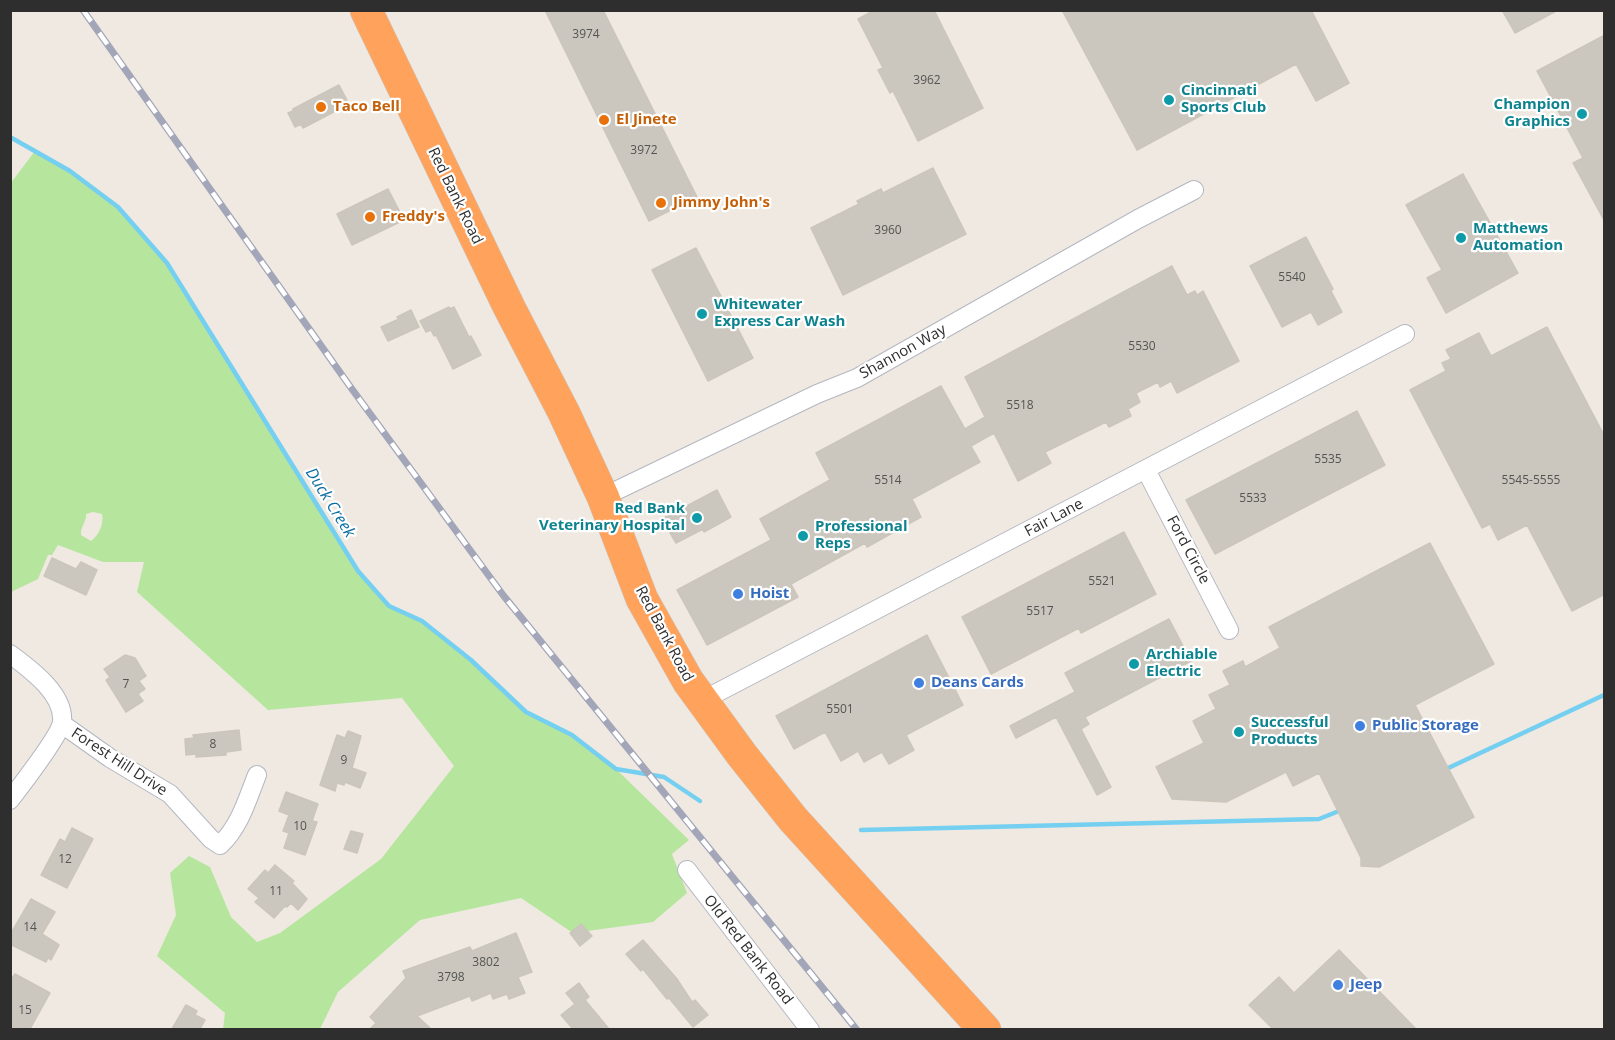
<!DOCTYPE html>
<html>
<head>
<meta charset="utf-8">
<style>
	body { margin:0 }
	#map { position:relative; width:1615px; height:1040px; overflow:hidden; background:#efe9e1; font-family:"Open Sans",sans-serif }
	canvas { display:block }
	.frame { position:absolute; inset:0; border:12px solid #2e2e2e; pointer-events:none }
</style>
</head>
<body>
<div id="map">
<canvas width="1615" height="1040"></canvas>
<div class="frame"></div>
</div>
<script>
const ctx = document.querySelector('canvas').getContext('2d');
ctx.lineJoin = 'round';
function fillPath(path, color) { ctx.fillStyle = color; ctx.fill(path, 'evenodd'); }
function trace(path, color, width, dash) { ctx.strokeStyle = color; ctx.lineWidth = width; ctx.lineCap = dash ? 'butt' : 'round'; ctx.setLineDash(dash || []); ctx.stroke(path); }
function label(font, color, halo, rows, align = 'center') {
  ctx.font = font + ' "Open Sans",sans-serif'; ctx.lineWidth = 4.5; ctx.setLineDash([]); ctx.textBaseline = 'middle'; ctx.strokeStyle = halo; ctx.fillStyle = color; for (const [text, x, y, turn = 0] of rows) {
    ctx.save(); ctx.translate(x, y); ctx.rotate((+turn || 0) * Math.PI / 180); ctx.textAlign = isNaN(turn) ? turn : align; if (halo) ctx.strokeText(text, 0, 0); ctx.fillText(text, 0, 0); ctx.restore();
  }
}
fillPath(new Path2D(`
	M35,151L70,171L118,207L167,263L358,571L389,606L422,621L471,660L526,712L572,735L616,769L689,840L672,854L687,893L653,922L573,933L521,898L420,920L338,992L320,1029H223L225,1013L157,956L176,915L170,873L189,856L210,867L231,917L257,942L280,933L381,859L454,766L402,698L268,710L137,592L144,562H103L58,545L52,555H48L38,579L11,592L10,184ZM93,512L102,514C104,524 99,535 91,541L81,535C80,527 87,521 86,514Z`), '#b6e59e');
trace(new Path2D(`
	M10,137L70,171L118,207L167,263L358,571L389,606L422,621L471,660L526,712L572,735L616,769L664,777L700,801
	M1444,770L1604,695
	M861,830L1319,819L1344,809`), '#75cff0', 4.5);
const building = new Path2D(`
	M545,10H603L697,197L649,221Z
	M875,10H934L983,108L918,141L893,91L890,93L878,70L883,68L858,19Z
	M1062,10H1311L1349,83L1316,101L1296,64L1137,150Z
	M1502,10H1558L1515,33Z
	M1605,35V222L1573,163L1583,158L1537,71Z
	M339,85L349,104L303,128L301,124L295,127L288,113L293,111V109Z
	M933,168L966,234L843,295L811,228L859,204L857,201L881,189L883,193Z
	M1463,174L1518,273L1446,313L1427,278L1442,270L1406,205Z
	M388,189L404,220L352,245L337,214Z
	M1306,237L1333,289L1331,291L1342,312L1318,325L1311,312L1282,327L1250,266Z
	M696,248L753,358L708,381L652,270Z
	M1172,266L1187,295L1195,291L1197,295L1203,291L1239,361L1177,393L1171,381L1160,387L1158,382L1136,393L1140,402L1128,409L1131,416L1109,427L1106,422L1045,452L1051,463L1018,481L994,433L971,446L980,462L912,499L921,517L867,547L865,543L791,584L798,597L707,645L677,590L771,540L760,519L830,480L816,453L941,386L965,429L985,417L965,377Z
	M449,307L450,309L454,307L469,337L471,336L481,355L453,369L436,335L434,336L431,330L426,332L420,321Z
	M411,310L419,327L388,341L381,327L399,319L397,317Z
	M1547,327L1605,437V594L1572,611L1527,525L1498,540L1490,524L1482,528L1410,390L1446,371L1442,363L1451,359L1446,350L1479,333L1491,356Z
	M1357,411L1385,465L1215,554L1186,500Z
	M717,490L731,517L704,532L703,529L676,543L662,519Z
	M1124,532L1156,594L1081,633L1079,628L991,674L962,617Z
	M1430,543L1494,664L1415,705L1474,817L1379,867L1361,866V858L1319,773L1293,786L1286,772L1226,802L1172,799L1156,767L1204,743L1193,721L1216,709L1209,695L1230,685L1223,671L1243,661L1245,667L1280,648L1269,627Z
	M52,558L76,569L81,562L97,570L86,595L44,576Z
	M1169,619L1191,661L1085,717L1089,724L1081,729L1111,787L1097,795L1056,717L1016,738L1010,726L1075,692L1065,673Z
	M927,635L963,705L906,735L914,750L889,764L882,752L864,762L858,751L841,761L825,732L794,749L776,716Z
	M125,655L135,658L146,676L139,681L145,689L138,694L143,701L126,712L106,680L110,677L104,669Z
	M239,730L241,750L226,752V755L196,757V754L186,755L185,739L194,738L193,735Z
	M348,731L361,736L352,768L366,773L360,788L345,782L344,785L337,783L335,791L320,785L337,735L345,738Z
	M286,792L318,804L312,821L317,822L305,855L284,848L289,833L283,831L289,815L279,811Z
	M72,828L93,839L67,888L41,875L60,839L65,842Z
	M351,831L363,834L357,853L344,849Z
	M275,865L294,881L292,883L307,899L298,910L291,903L287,907L285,906L274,918L255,902L259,898L248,889L265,870L268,873Z
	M31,899L55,912L42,934L59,945L51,960L48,958L46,962L10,944V935Z
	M581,924L592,936L580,946L570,933Z
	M516,933L532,972L518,977L525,993L509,999L507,994L493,999L491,993L472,1001L470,996L417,1016L431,1029H370L376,1023L370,1017L406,978L403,971L470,947L472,951Z
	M643,940L677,979L692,1002L695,1000L708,1015L693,1027L669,998L667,999L643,969L641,971L626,954Z
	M1339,950L1416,1029H1273L1249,1005L1279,977L1294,993Z
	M15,974L50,993L30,1029H10V981Z
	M579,983L589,997L585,1000L609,1029H573L561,1015L575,1004L566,993Z
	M186,1005L197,1011L195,1015L205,1020L200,1029H172Z`);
fillPath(building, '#cbc7bf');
trace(building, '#cbc5ba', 1.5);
const street = new Path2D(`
	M1146,470L1229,630
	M603,497L817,394L857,378L1138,219L1194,190
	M10,654C30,669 65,694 62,722C60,735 20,787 10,800
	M703,700L1405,334
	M62,724L110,758L170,794L211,839L220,845C240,826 247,800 257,775
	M687,870L810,1030`);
const highway = new Path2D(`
	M366,10L509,307L564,413L603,497L642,599L688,681L742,755L793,819L985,1030`);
trace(street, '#b4b7c1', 20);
trace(highway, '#c9c9c9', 33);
trace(street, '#fff', 18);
trace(highway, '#ffa35c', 32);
const rail = new Path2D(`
	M83,10L349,385L503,595L857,1030`);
trace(rail, '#a3a6b8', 7);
trace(rail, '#fff', 4.5, [14]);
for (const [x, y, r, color] of [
	[1169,100,6,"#0f9aa8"],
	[321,107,6,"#e8710a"],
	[1582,114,6,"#0f9aa8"],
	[604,120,6,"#e8710a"],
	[661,203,6,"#e8710a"],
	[370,217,6,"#e8710a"],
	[1461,238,6,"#0f9aa8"],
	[702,314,6,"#0f9aa8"],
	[697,518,6,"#0f9aa8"],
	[803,536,6,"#0f9aa8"],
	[738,594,6,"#3f7fe0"],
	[1134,664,6,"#0f9aa8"],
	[919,683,6,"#3f7fe0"],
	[1360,726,6,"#3f7fe0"],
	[1239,732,6,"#0f9aa8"],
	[1338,985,6,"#3f7fe0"]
]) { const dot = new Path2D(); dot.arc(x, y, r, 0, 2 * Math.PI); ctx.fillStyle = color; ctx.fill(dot); trace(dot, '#fff', 2); }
label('12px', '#555452', null, [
	["3974",586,35],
	["3962",927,81],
	["3972",644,151],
	["3960",888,231],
	["5540",1292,278],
	["5530",1142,347],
	["5518",1020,406],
	["5535",1328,460],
	["5514",888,481],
	["5545-5555",1531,481],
	["5533",1253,499],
	["5521",1102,582],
	["5517",1040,612],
	["7",126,685],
	["5501",840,710],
	["8",213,745],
	["9",344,761],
	["10",300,827],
	["12",65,860],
	["11",276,892],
	["14",30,928],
	["3802",486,963],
	["3798",451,978],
	["15",25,1011]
]);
label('bold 15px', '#0d838f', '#fff', [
	["Cincinnati",1181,91],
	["Sports Club",1181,108],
	["Champion",1570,105,"right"],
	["Graphics",1570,122,"right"],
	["Matthews",1473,229],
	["Automation",1473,246],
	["Whitewater",714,305],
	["Express Car Wash",714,322],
	["Red Bank",685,509,"right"],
	["Veterinary Hospital",685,526,"right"],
	["Professional",815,527],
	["Reps",815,544],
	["Archiable",1146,655],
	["Electric",1146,672],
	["Successful",1251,723],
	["Products",1251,740]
], 'left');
label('bold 15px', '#c56008', '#fff', [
	["Taco Bell",333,107],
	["El Jinete",616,120],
	["Jimmy John's",673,203],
	["Freddy's",382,217]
], 'left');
label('15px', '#2e2e2e', '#fff', [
	["Red Bank Road",455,196,64],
	["Shannon Way",903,352,-29],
	["Fair Lane",1054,518,-28],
	["Ford Circle",1188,550,62],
	["Red Bank Road",664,634,62],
	["Forest Hill Drive",119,762,33],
	["Old Red Bank Road",748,950,52]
]);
label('bold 15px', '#366cbe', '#fff', [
	["Hoist",750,594],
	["Deans Cards",931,683],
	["Public Storage",1372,726],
	["Jeep",1350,985]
], 'left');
label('italic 16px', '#0d6fa3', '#fff', [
	["Duck Creek",330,503,58]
]);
</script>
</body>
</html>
